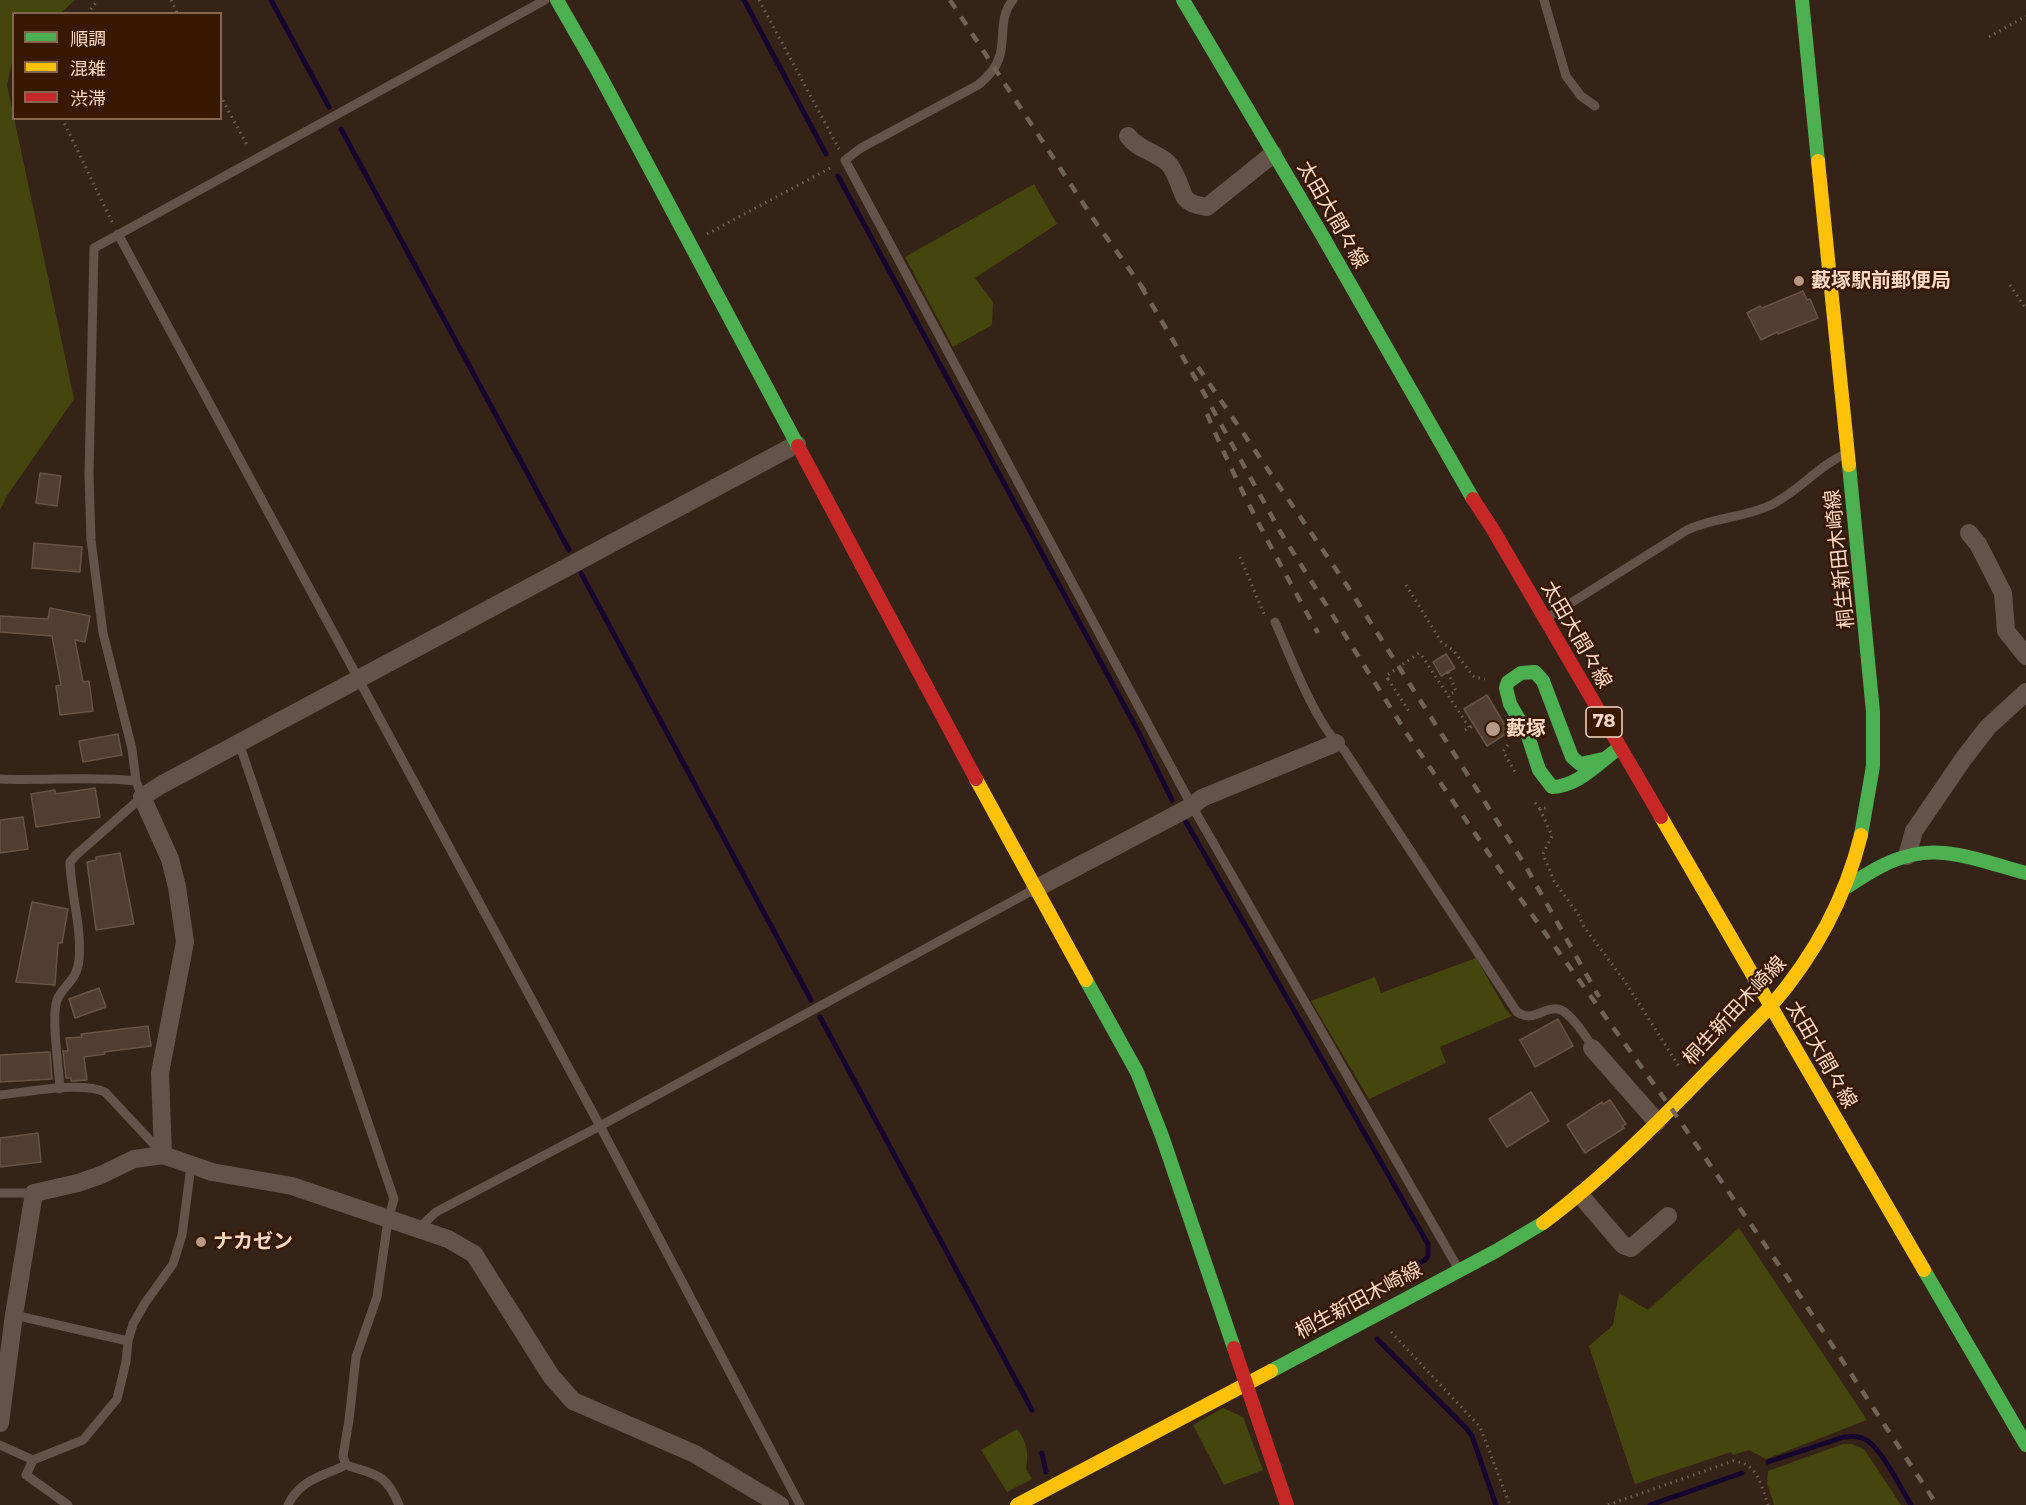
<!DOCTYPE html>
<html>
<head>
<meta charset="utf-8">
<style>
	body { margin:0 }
	#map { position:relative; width:2026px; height:1505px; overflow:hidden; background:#352317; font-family:Montserrat,"Noto Sans JP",sans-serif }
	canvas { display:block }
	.legend { position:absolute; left:12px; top:12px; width:210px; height:108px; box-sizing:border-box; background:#371802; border:2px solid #86654f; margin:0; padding:8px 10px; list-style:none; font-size:18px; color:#fdd9c3 }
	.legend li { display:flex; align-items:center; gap:12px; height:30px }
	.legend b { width:30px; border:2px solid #86654f }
</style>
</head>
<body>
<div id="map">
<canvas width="2026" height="1505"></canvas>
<ul class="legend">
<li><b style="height:8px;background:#4caf50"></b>順調</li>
<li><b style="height:8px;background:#ffc107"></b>混雑</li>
<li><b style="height:8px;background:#c62828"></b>渋滞</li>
</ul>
</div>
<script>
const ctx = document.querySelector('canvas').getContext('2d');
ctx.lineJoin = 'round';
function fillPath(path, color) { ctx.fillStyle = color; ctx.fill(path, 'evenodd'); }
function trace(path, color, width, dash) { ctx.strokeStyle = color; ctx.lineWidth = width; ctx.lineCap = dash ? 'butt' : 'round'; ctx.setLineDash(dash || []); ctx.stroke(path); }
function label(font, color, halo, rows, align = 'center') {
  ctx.font = font + ' Montserrat,"Noto Sans JP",sans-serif'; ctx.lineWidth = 5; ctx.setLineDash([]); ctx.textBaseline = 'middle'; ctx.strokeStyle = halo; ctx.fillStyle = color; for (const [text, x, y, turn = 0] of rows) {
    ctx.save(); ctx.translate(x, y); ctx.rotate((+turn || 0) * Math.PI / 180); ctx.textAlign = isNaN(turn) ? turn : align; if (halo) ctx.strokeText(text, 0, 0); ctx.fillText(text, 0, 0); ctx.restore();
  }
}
fillPath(new Path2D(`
	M0,0H75L61,13L14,14L13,58L7,85L74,399L7,496L0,510Z
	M1034,184L1057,224L975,278L993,302L992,325L953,347L905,257Z
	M1476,958L1506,1010L1512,1016L1440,1047L1446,1063L1369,1099L1311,1001L1375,977L1381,993Z
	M1739,1228L1867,1420L1766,1459L1749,1450L1733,1455L1731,1452L1635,1484L1589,1346L1613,1325L1619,1293L1648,1310Z
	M1223,1408L1243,1417L1263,1470L1224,1485L1193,1425Z
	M1017,1429C1027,1442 1029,1453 1026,1469L1032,1479L1007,1492L981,1450Z
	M1843,1444H1851L1864,1449L1901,1505H1774L1767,1483L1768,1471Z`), '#45460e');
trace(new Path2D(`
	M271,0L329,107
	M744,0L826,154
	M341,129L569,550
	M838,176L1138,731L1172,800
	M581,573L811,1000
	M1186,822L1428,1244V1256L1425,1260L1383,1284
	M820,1017L1032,1410
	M1377,1339L1467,1429L1472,1436L1496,1505
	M1042,1453L1046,1472
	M1768,1462L1844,1437C1852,1436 1861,1436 1868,1441C1883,1452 1901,1488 1911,1505
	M1650,1505L1742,1473`), '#16052f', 5);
const building = new Path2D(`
	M1803,291L1807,300L1810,299L1818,318L1778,334L1777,332L1761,340L1747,313L1760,306L1762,308Z
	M40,473L61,476L57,506L36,503Z
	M34,543L82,547L80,572L32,568Z
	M50,608L90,616L85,642L75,640L83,682L89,681L93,711L60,715L56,686L61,685L52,636L0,632V616L48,619Z
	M1446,654L1455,668L1441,676L1433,662Z
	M1487,695L1509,732L1487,746L1464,709Z
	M118,734L122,755L83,762L79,741Z
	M95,788L100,817L36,827L31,794L55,790V794Z
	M23,817L28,849L0,853V820Z
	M120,853L134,924L96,930L87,862L96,860V857Z
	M32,902L68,909L62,943H58L55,985L16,982Z
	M99,988L106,1007L75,1018L69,999Z
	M1558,1019L1573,1046L1535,1067L1520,1040Z
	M148,1026L151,1046L104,1052L105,1054L84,1057L87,1080L71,1081V1078H66L63,1051H68L66,1038L82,1037L81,1034Z
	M50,1052L52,1079L0,1082V1055Z
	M1531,1092L1549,1121L1507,1147L1489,1119Z
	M1610,1100L1626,1124L1622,1126L1624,1128L1585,1153L1567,1125L1602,1102L1603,1104Z
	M38,1133L41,1162L0,1167V1138Z`);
fillPath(building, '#523e30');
trace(building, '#685345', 1.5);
trace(new Path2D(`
	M171,0L178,14
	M759,0L839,149
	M87,14L98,0
	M1989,37L2026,16
	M220,95L248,147
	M62,118L113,224
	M707,234L834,166
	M2010,285L2026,309
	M1240,557L1264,614
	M1406,585L1442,643L1453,650L1474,677L1485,679
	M1422,656L1469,727
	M1448,672L1456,691L1448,696
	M1388,679L1410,713
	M1465,730L1475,725
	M1508,745L1503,751L1515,772
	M1535,803L1540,809L1546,808
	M1540,809L1552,836L1543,854L1554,881L1578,914L1584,927L1624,980L1680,1068
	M1391,1332L1480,1427L1510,1505
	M1608,1505L1733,1461C1758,1463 1761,1485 1768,1505`), '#6f6158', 3, [1.5, 4.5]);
trace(new Path2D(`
	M1013,0C999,16 1005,36 1000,55C997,67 988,77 978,85L861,148L845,160L1192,806L1458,1268
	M1544,0L1566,76L1581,96L1595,106
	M118,234L600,1126L800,1505
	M1547,618L1687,530C1714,517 1744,518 1771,505C1799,491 1818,466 1847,453
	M1275,622C1291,657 1316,726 1344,750L1517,1012C1534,1023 1542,1007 1558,1009C1569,1011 1588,1038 1592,1048
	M239,743L394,1199L388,1220L377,1297L356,1357L349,1420L343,1456L346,1465C376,1475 386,1473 399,1505
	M0,779C45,781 91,776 136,781
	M60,1089C59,1068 51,1018 57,1000C64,984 77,981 79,960C82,928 71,895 70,862L76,855L142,797L136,781L132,749L103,633L91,540L89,474L94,248L545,0
	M0,1095C27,1092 81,1081 105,1092L162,1153
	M0,1193H34
	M419,1228L436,1212L600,1126L1033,890
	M14,1315L128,1341
	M0,1445L33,1460L26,1475L68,1505
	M33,1460L83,1440L117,1399L126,1362L128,1341L133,1324L145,1303L173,1264L182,1235L191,1166
	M288,1505C299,1480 323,1476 346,1465`), '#63534a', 9);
trace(new Path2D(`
	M1128,136C1138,150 1156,152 1168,163C1176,171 1180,188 1185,198C1190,204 1199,206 1207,207L1273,154
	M1969,533L1978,544L2003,593L2006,631L2026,656
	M1907,856L1914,831L1964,758L1988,727L2026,692
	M1035,889L1192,806L1202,798L1336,743
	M1592,1048L1657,1122
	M163,1155L160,1073L185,942L177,887L170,859L142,797L161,785L239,743L797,444
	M1580,1195L1623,1245L1631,1248L1668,1216
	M0,1423L14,1315L34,1193L78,1183L101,1175L134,1159L163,1155L212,1172L292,1186L448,1239L474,1254L551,1376L573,1401L695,1454L780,1505`), '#63534a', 18);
trace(new Path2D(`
	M557,0L596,68L798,446
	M1183,0L1322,235L1473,499
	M1802,0L1818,161
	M1849,465L1873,712V766L1861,835
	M1603,759L1580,764L1572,757L1543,681L1535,672L1521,673L1508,682L1506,688L1510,704L1527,733L1539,770L1552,787C1579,786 1598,763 1619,748
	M1845,888C1866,875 1887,860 1912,855C1948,846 1991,864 2026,873
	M1086,980L1137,1072L1162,1136L1234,1348
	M1924,1270L2026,1445
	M1271,1371L1496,1251L1543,1223`), '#4caf50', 14);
trace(new Path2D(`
	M1818,161L1849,465
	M976,779L1086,980
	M1661,817L1924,1270
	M1543,1223C1627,1160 1697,1081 1771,1006C1814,956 1845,900 1861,835
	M1017,1505L1271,1371`), '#ffc107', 14);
trace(new Path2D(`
	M798,446L976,779
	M1473,499L1492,528L1661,817
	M1234,1348L1287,1505`), '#c62828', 14);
trace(new Path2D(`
	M950,0L1094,220L1145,291
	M1141,286L1201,388L1281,533L1407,734L1502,873L1671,1108L1794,1287L1937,1505
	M1198,367L1348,587L1525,865L1599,997
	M1207,414C1239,490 1278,561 1318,633`), '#716258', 4.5, [10, 10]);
trace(new Path2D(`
	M1388,679L1386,676L1419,653L1422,656`), '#6f6158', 3, [1.5, 4.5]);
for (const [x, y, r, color] of [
	[1799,281,6,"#b79987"],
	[1493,729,8,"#b79987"],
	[201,1242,6,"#b79987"]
]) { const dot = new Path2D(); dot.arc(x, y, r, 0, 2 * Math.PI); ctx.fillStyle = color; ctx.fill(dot); trace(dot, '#371802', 2); }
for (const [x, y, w] of [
	[1604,722,36]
]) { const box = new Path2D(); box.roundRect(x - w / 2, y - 15, w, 30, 4.5); ctx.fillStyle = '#371802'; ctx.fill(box); trace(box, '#fdd9c3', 1.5); }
label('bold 18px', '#fdd9c3', null, [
	["78",1604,722]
]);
label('20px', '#fdd9c3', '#371802', [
	["太田大間々線",1332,215,60],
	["桐生新田木崎線",1840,559,-96],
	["太田大間々線",1576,635,60],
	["桐生新田木崎線",1735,1011,-47],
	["太田大間々線",1821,1055,60],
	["桐生新田木崎線",1359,1301,-28]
]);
label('bold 20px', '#fdd9c3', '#371802', [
	["藪塚駅前郵便局",1811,281],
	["藪塚",1506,729],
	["ナカゼン",213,1242]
], 'left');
</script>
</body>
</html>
